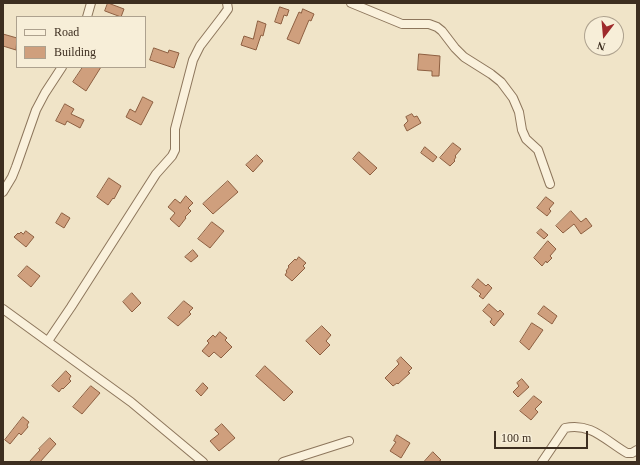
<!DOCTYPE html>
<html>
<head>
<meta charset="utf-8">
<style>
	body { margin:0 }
	#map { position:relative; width:640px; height:465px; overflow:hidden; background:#f0e4c8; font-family:Georgia,serif }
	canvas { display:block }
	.frame { position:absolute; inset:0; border:4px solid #3d2e20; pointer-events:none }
	.legend { position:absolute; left:16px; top:16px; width:130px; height:52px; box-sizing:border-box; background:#f7eed8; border:1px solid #ada18e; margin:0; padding:5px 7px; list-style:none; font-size:12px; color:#3d2e20 }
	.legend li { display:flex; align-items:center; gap:8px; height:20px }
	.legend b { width:20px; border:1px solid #ada18e }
	.north { position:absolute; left:584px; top:16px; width:40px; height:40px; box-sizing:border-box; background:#f7eed8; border:1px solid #ada18e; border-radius:50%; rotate:196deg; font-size:11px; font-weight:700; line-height:16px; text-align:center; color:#3d2e20 }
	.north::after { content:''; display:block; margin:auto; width:14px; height:18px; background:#9e2a2b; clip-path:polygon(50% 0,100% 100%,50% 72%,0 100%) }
	.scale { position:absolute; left:494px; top:431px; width:94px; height:18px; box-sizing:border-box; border:2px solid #3d2e20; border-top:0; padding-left:5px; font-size:12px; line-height:14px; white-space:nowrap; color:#3d2e20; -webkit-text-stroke:3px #f7eed8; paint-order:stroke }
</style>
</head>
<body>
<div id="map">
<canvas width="640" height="465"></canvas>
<div class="frame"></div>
<ul class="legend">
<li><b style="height:5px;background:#faf1dc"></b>Road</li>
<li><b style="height:11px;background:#cf9f7d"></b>Building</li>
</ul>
<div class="north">N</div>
<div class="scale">100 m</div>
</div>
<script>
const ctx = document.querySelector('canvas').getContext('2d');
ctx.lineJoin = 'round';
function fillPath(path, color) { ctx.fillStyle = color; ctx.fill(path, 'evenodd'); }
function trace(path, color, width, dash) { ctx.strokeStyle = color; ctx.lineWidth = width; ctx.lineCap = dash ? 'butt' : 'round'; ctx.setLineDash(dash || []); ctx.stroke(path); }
const building = new Path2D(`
	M108,3L124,9L121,17L105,11Z
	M280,7L289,10L287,16L284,15L281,24L275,22Z
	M303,9L314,14L311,21L309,20L299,44L287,39L299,12L301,13Z
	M258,21L266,24L263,36L261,35L256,50L241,45L244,36L253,39Z
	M3,34L17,38L16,50L3,46Z
	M154,48L168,53L169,50L179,53L174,68L150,60Z
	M419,54L440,56L439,76H432V71L418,70Z
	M83,67H101L86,91L73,82Z
	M143,97L153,102L141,125L126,117L130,109L135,112Z
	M65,104L74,109L71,114L84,120L80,128L67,121L65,125L56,121Z
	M412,114L414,117L417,116L421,123L407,131L404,125L408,121L406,117Z
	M453,143L461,149L455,156L456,157L454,160L455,161L450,166L440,158Z
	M425,147L437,157L433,162L421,153Z
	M359,152L377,168L370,175L353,159Z
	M257,155L263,161L253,172L246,165Z
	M109,178L121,186L114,199L113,198L108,205L97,197Z
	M228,181L238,192L213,214L203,204Z
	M186,196L193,203L188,208L191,211L185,217L186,218L179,227L170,219L175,213L168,207L175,199L180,203Z
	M546,197L554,203L549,209L551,211L547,216L537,208Z
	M571,211L581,222L586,218L592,226L581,234L574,224L563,233L556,226Z
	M62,213L70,218L64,228L56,223Z
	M212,222L224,231L210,248L198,239Z
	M541,229L548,235L544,239L537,233Z
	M26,231L34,237L26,247L14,237L18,233L19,234L21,232L23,234Z
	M548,241L556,249L550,256L552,258L547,263L546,261L542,266L534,258Z
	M193,250L198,256L191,262L185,257Z
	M299,257L306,263L303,266L305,268L292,281L285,275L287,272L286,271L289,267L288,266L295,259L296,260Z
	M27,266L40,276L31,287L18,276Z
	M478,279L486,286L488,284L492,288L483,299L479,296L481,294L472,287Z
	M132,293L141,303L132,312L123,302Z
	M184,301L193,308L189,312L191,314L178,326L168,318Z
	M489,304L498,312L500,310L504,314L494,326L490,322L492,319L483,311Z
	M544,306L557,316L552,324L538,314Z
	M532,323L543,330L529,350L520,342Z
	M322,326L331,335L326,341L330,345L320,355L306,341Z
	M220,332L227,338L225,340L232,347L221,358L214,352L209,357L202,351L209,343L207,341L213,335L215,337Z
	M401,357L412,368L408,372L410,373L398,384L397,383L393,386L385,378L399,364L397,361Z
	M265,366L293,392L284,401L256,376Z
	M66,371L71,376L69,379L71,381L63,389L62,388L59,392L52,386Z
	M522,379L529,387L518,397L513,392L519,386L517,383Z
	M203,383L208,388L201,396L196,391Z
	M91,386L100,393L82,414L73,407Z
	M534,396L542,402L535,409L538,412L531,420L520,411Z
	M23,417L29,422L27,425L28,427L21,435L19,433L10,444L5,440Z
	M222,424L235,438L219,451L210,441L219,434L215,430Z
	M397,435L410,443L401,458L390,451L396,442L394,441Z
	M50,438L56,444L40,462H29L40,450L39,449Z
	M433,452L441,460L438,462H424Z`);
fillPath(building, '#cf9f7d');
trace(building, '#8d5f41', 1);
const minor = new Path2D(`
	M351,3L402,24H429L437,27L442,31L455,48L464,57L491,74L501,82L513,98L519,112L522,130L526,139L538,150L550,184
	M87,17L91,3
	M3,192L12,177L16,167L36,110L45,93L62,67
	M3,309L131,402L203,462
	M48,341L71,307L156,174L172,156L175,150V129L193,60L200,46L223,16L228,9L227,3
	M283,462L349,441
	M542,462L565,428C591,422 606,441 627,453H632L637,450`);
trace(minor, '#8d765c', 10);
trace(minor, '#faf1dc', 8);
</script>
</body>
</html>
